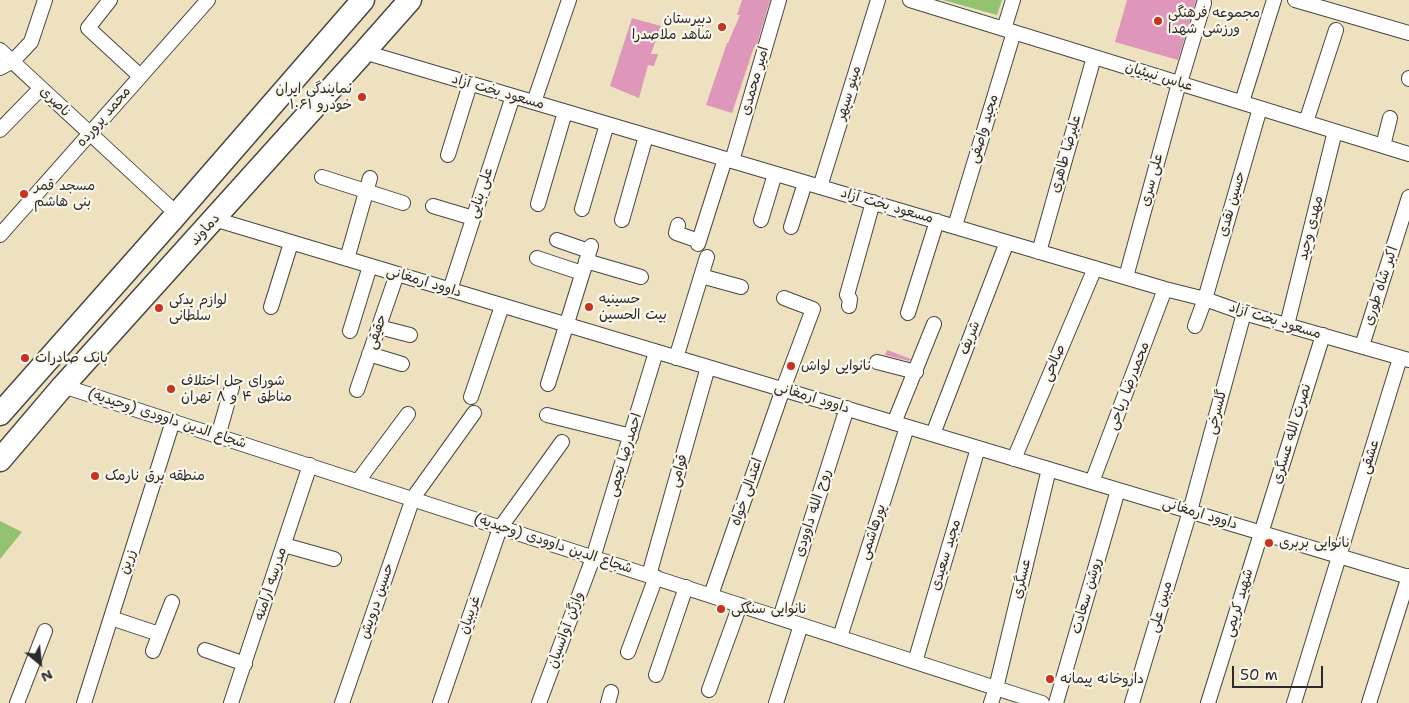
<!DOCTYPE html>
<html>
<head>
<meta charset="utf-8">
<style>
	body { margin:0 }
	#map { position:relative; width:1409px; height:703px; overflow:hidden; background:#eee1c0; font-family:"Shantell Sans",sans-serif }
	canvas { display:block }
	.north { position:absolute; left:15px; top:638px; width:50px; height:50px; -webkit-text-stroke:4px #fbf7ec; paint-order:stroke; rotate:152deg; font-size:14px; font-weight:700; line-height:20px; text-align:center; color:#2b2b2b }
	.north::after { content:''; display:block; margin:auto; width:18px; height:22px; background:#2b2b2b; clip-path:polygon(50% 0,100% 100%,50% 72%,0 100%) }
	.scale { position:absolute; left:1232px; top:666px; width:91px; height:22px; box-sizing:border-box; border:2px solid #2b2b2b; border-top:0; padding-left:6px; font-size:15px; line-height:18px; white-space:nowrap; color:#2b2b2b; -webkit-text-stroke:4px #fbf7ec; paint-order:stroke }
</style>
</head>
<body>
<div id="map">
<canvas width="1409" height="703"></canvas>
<div class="north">N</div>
<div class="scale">50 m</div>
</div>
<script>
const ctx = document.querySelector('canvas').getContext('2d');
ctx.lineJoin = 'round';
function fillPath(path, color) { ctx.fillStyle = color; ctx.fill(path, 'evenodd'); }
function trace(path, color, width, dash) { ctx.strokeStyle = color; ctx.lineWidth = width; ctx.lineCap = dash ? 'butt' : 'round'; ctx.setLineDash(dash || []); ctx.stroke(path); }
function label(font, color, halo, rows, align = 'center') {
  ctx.font = font + ' "Shantell Sans","Playpen Sans Arabic",sans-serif'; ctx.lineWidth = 4.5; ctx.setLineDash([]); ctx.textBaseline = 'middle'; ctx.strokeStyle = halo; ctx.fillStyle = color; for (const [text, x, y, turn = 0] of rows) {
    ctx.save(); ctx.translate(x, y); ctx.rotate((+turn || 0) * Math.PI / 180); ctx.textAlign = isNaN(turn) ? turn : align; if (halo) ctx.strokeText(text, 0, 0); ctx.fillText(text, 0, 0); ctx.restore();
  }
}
fillPath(new Path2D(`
	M943,0H1002L997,15Z
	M0,521L22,532L0,559Z`), '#93c271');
fillPath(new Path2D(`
	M742,0H770L756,48L754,47L732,113L706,105L727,43H728L740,15H737Z
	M1127,0H1196L1178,60L1115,42Z
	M632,18L661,26L651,54H658L654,66L648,65L639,98L610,86Z
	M887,350L911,359L909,361L885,355Z`), '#de96ba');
const street = new Path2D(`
	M110,0L88,28L140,76
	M910,0L1409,154
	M1295,0L1409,33
	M1004,29L1013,0
	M0,50L177,214
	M364,52L1165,289L1205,299L1244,313L1409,360
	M0,68L13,61L31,42L45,0
	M1409,79V78
	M1180,83L1204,3
	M534,102L569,0
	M1242,102L1274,0
	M1306,122L1336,30
	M0,130L41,88
	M1383,146L1390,118
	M448,155L470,84
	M732,161L779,0
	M322,177L403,203
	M820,187L878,0
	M538,204L565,112
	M433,206L473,218
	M582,209L607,124
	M214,219L1409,577
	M622,220L646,136
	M761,220L775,174
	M678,225L676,233L699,241
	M955,226L1014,32
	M791,227L805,183
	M0,235L208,0
	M557,240L589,251
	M698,244L725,159
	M1039,252L1094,57
	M537,258L582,273
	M347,259L370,178
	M586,261L641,277
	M701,276L741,287
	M1126,277L1179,83
	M450,290L513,96
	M849,306L850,299L847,295L873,202
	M271,307L291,243
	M908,313L937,221
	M1287,325L1335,131
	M1195,326L1205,299L1260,108
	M379,327L410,335
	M350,331L370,266
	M1362,346L1409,197
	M369,354L402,364
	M676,358L707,257
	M877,362L916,372
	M548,384L591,246
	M63,386L1042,703
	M357,390L397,274
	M471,397L502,306
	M547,415L631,436
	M894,423L934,324
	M933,434L1007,242
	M218,436L232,387
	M1014,459L1095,268
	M358,481L408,414
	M1092,482L1165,289
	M284,545L334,559
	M649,575L708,367
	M711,595L783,389L813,309L784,298
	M111,618L159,634
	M780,618L847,408
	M840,637L907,427
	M205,650L245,664
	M153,651L172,602
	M628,652L656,577
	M915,662L978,448
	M656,675L686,587
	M709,690L740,605
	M17,703L45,631
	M84,703L173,421
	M231,703L310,465
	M342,703L413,498L474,413
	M440,703L500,528L562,442
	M539,703L593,558L656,352
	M608,703L611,692
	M776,703L801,625
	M991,703L996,688L1049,469
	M1056,703L1118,490
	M1132,703L1190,511L1244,313
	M1208,703L1323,335
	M1294,703L1400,358
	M1369,703L1409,576`);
const primary = new Path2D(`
	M0,414L177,214L363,0
	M0,460L63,386L364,52L410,0`);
trace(street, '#484641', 16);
trace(primary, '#484641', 25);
trace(street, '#fff', 14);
trace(primary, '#fff', 22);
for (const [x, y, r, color] of [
	[1158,21,5,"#c8321e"],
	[722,27,5,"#c8321e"],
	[362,97,5,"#c8321e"],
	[24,194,5,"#c8321e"],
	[589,307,5,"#c8321e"],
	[159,308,5,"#c8321e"],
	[25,358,5,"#c8321e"],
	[791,366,5,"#c8321e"],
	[171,389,5,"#c8321e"],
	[95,476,5,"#c8321e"],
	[1269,543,5,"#c8321e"],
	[721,609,5,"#c8321e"],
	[1050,679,5,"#c8321e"]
]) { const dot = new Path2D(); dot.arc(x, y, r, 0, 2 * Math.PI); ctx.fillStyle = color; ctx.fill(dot); trace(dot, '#fbf7ec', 2); }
label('14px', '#2b2b2b', '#fbf7ec', [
	["مجموعه فرهنگی",1168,13],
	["ورزشی شهدا",1168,29],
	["دبیرستان",712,19,"right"],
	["شاهد ملاصدرا",712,35,"right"],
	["نمایندگی ایران",352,89,"right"],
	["خودرو ۱۰۶۱",352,105,"right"],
	["مسجد قمر",34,186],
	["بنی هاشم",34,202],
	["حسینیه",599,299],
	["بیت الحسین",599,315],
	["لوازم یدکی",169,300],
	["سلطانی",169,316],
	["بانک صادرات",35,358],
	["نانوایی لواش",801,366],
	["شورای حل اختلاف",181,381],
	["مناطق ۴ و ۸ تهران",181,397],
	["منطقه برق نارمک",105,476],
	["نانوایی بربری",1279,543],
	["نانوایی سنگکی",731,609],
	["داروخانه پیمانه",1060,679]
], 'left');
label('14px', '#2b2b2b', '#fbf7ec', [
	["عباس نبیئیان",1159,77,17],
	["امیر محمدی",755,81,-74],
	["مسعود بخت آزاد",498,92,16],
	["مینو سپهر",849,93,-73],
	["ناصری",55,102,44],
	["محمد پرورده",104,117,-49],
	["مجید واصفی",984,129,-73],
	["علیرضا طاهری",1066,154,-74],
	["علی سری",1152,180,-75],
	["علی بنایی",481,193,-72],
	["حسین نقدی",1232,204,-74],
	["مسعود بخت آزاد",887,206,16],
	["مهدی وحید",1311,228,-76],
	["دماوند",205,230,-48],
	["داوود ارمغانی",424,282,17],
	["اکبر شاه طوری",1381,286,-72],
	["مسعود بخت آزاد",1275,321,17],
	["حقیقی",377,332,-71],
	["شریف",970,338,-69],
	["صالحی",1054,363,-67],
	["محمدرضا ریاحی",1129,386,-69],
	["داوود ارمغانی",812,398,17],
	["گلسرخی",1217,412,-75],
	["شجاع الدین داوودی (وحیدیه)",167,419,18],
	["نصرت الله عسگری",1292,434,-73],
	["احمدرضا نجمی",625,455,-73],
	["عشقی",1370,457,-73],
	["قوامی",679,471,-74],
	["اعتدالی خواه",747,492,-71],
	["روح الله داوودی",813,513,-72],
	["داوود ارمغانی",1200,514,17],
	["پورهاشمی",873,532,-72],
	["شجاع الدین داوودی (وحیدیه)",553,544,18],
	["مجید سعیدی",946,555,-73],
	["زرین",128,562,-72],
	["عسگری",1022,579,-76],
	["مدرسه ارامنه",271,584,-72],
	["روشن سعادت",1087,596,-74],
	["حسین درویش",377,601,-71],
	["شهید کریمی",1239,603,-73],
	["مبین علی",1161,607,-74],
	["غریبیان",470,615,-71],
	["وازگن آوانسیان",566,630,-70]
]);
</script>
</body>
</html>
